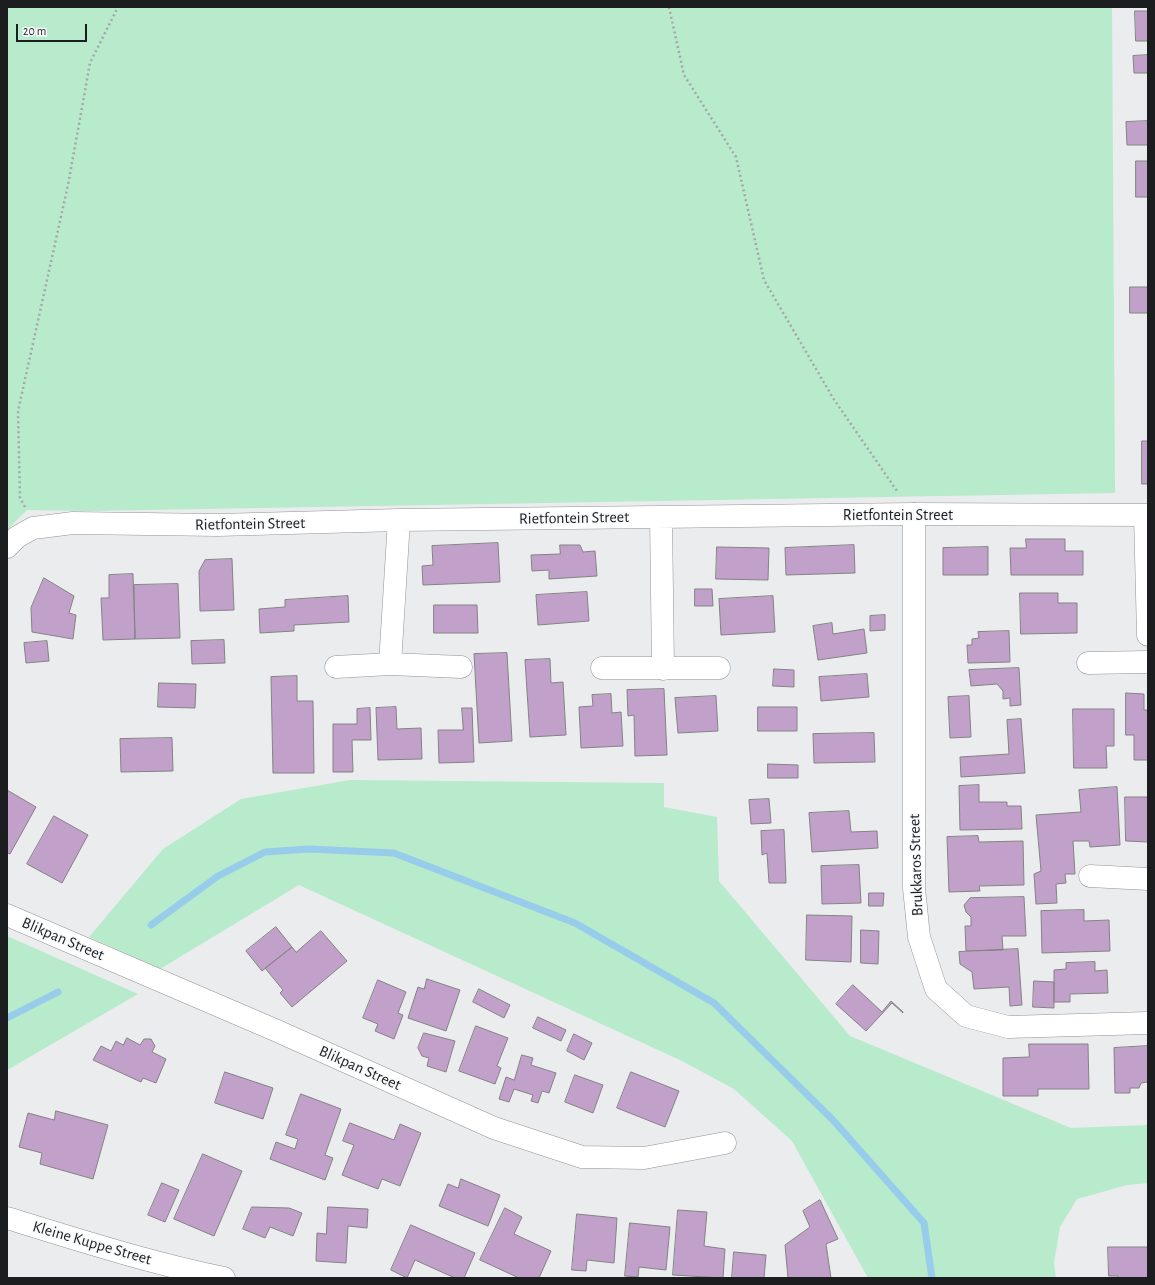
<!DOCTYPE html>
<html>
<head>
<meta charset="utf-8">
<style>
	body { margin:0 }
	#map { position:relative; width:1155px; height:1285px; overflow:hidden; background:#ebecee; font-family:"Alegreya Sans",sans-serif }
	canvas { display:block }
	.frame { position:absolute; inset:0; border:8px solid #1c1d1e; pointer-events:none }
	.scale { position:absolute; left:16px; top:24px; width:71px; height:18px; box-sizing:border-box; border:2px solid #1c1d1e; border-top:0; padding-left:5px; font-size:12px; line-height:14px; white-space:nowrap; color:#1c1d1e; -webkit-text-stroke:3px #f8f9fc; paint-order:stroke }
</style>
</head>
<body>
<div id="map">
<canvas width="1155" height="1285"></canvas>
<div class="frame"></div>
<div class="scale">20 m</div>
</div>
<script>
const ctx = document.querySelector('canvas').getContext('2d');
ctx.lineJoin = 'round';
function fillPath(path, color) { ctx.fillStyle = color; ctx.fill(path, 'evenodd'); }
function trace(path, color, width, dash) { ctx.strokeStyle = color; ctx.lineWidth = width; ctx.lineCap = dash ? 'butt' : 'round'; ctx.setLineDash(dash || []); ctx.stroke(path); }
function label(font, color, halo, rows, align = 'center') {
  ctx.font = font + ' "Alegreya Sans",sans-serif'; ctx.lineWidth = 3; ctx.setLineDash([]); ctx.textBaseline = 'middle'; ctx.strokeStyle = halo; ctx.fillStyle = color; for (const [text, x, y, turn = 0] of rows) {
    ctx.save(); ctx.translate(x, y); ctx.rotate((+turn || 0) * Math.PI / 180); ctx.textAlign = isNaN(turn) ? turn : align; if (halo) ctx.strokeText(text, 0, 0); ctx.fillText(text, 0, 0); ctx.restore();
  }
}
fillPath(new Path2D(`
	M7,7H1112L1115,493L89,511L27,510L7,530Z
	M350,780L664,783V807L717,817L719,881L850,1036L1071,1128L1148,1125V1183L1127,1185L1077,1199L1060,1227L1054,1263L1056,1278H868L792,1141L734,1089L682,1061L299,885L160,969L89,937L163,849L241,799Z
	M7,936L138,994L9,1069L7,1068Z`), '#b8eacc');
trace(new Path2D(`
	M151,925L218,876L265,852L309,849L394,853L575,923L714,1003L833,1120L924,1223L932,1278
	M7,1018L58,992`), '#97cceb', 7);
const building = new Path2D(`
	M1135,11H1148V41H1136Z
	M1148,55V73H1134L1133,56Z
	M1148,121V145H1127L1126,122Z
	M1136,161H1148V197H1136Z
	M1130,287H1148V313H1130Z
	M1142,441H1148V484H1142Z
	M1026,539H1065V551H1083V575H1011L1010,548H1026Z
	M498,543L500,582L423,585L422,566L433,565L432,546Z
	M560,545H580L583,552L595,551L597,576L549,579V570L532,571L531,555L560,554Z
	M854,545L855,573L786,575L785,548Z
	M717,547L769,548L768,580L716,579Z
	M988,547V575H943V548Z
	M232,559L234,610L200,611L199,571L205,560Z
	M133,574L135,639L103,640L101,598H109V575Z
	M44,578L74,596L69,613L76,615L73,639L32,632L31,608Z
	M178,584L180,638L135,639L134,585Z
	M695,589H712L713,606H695Z
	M587,592L589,621L538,625L536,595Z
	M1020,593H1058V603H1077V633L1021,634Z
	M348,596L349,622L294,625V631L260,633L259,609L285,607V600Z
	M773,596L775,632L721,635L719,599Z
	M434,605H477L478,633H434Z
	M885,615V630L870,631V616Z
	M832,623L833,634L864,629L867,653L818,660L813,626Z
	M1009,631L1010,662L968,663L967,645H972V639L979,638L978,632Z
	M224,640L225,663L192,664L191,641Z
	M47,641L49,661L26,663L24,643Z
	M507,653L512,741L479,743L474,654Z
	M550,659L551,683L563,682L566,735L530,737L525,660Z
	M1019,668L1021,705L1010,706V698L1003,699V691L997,684L971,686L969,670Z
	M774,669L794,670V687L773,686Z
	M867,674L869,697L821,701L819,677Z
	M297,676V701H313L314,773H273L271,677Z
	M159,683L196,684L195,708L158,707Z
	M664,689L667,755L635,756L634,715L628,716L627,690Z
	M1126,693L1144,694V710H1148V760H1134V735H1126Z
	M611,694L612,713L621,712L623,746L581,748L579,707L593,706L592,695Z
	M716,696L718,731L678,733L675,698Z
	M969,696L971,737L950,738L948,697Z
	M396,707L397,729L421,728L422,759L378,760L376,708Z
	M758,707H797V731H758Z
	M370,708L371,740H352L353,772H333V724H357V709Z
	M462,708H472L474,762L439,763L438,730H463Z
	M1073,709H1114V746H1106L1107,768H1074Z
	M1021,719L1025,773L961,777L960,757L1009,754L1007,720Z
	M874,733L875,762L814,763L813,734Z
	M172,738L173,771L121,772L120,739Z
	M768,764L798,765V778H768Z
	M979,785V802H1007V806H1021L1022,829L960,830L959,786Z
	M1117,787L1120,845L1090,847L1089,841H1073L1075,874H1065L1066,883L1056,884L1057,903L1036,904L1034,874L1041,871L1036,815L1081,812L1079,790Z
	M7,790L36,807L10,854L7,853Z
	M1125,797H1148V842L1126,841Z
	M769,799L771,823L751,824L749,800Z
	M849,811L851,832L877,831L878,848L812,852L809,813Z
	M54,816L88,835L62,883L27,864Z
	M784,830L786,883H769L767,853L762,855L761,831Z
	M978,836L979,842L1023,841L1024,885L979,886L980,891L949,892L947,837Z
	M859,865L861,903L822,904L821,866Z
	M869,893H884L883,906H869Z
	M1024,897L1026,936H1002L1003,950L966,951L965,926H971V917L966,912L964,905L970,898Z
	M1084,910V921L1109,920L1110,951L1042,953L1041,911Z
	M807,915L852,916L851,962L806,960Z
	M276,927L292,947L262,971L246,951Z
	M861,930L879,931L878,964L861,963Z
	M321,931L347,961L292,1007L280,993L283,990L265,968L292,947L296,952Z
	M1018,949L1022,1005L1010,1006L1009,987L974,989L972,972L960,964L959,952Z
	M1095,962V971L1107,970L1108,993L1070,994V1002H1054V970L1066,969V963Z
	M427,979L460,990L446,1031L408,1018L418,987L424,989Z
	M378,980L406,992L398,1013L403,1015L394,1039L375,1031L378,1024L363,1018Z
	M1034,981L1054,982V1008L1033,1007Z
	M853,985L882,1012L891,1001L903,1012V1013L892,1003L866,1031L836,1004Z
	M479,989L510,1005L504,1018L473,1002Z
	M538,1017L566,1030L561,1041L533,1028Z
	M476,1026L508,1038L497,1066L501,1068L495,1084L459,1071Z
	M424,1033L455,1041L446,1072L427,1066L429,1058L422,1056L418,1048Z
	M574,1034L592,1043L584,1060L567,1051Z
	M127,1038L140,1045L144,1039H151L155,1046L152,1052L166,1059L156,1083L143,1078L141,1082L93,1060L101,1046L111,1051L116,1041L123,1045Z
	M1029,1044H1088L1089,1089H1038V1096H1003V1058L1029,1057Z
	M1148,1046V1082L1141,1083L1139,1088H1130V1093H1115L1114,1048Z
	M522,1055L533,1058L531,1065L556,1073L549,1093L542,1091L538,1103L531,1101L533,1095L514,1089L509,1102L499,1099L506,1077L514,1080Z
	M225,1072L273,1088L263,1119L215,1103Z
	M631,1072L679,1091L665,1127L617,1108Z
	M575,1075L603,1085L593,1113L565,1102Z
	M301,1094L341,1109L325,1155L333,1158L325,1180L270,1159L276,1142L295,1149L298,1139L286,1135Z
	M56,1111L108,1125L93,1179L40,1164L42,1153L19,1147L28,1113L54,1120Z
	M350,1123L394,1140L400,1124L421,1133L400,1186L382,1179L378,1189L342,1175L354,1145L343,1141Z
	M203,1154L242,1171L214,1236L174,1219Z
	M461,1179L500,1195L488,1226L439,1206L448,1184L458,1188Z
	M162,1183L179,1190L165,1222L148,1215Z
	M820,1200L838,1239L826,1244L831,1278H788L785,1245L810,1227L803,1211Z
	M252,1207L289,1208L302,1213L293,1236L270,1227L265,1238L243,1229Z
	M328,1207L368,1209L367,1228L348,1226L346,1263L316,1261L317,1233L326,1234Z
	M505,1208L522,1217L514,1234L551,1251L539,1278H519L480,1260Z
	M678,1210L707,1212L704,1246L725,1249L723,1278L673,1275Z
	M577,1214L617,1218L614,1263L587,1260L586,1271L572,1270Z
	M630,1223L670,1227L666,1270L639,1267L638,1277L625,1276Z
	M411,1225L475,1253L464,1278H455L415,1260L407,1278L391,1270Z
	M1108,1247H1148V1278H1118V1276H1109Z
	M734,1252L766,1255L764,1278H732Z`);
fillPath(building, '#c1a0ca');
trace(building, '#848284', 1);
const minor = new Path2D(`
	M914,514V888L919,937L936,989L966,1016L1008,1027L1148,1023
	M1145,515L1148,635
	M661,517L663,669
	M7,547L17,537L33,528L73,523L218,525L399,520L914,514L1148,515
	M1088,663L1148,662
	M390,664L399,520
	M336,667L390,664L461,667
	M602,668H719
	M1090,876L1148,879
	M7,915L275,1030L494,1128L582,1157L644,1158L725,1143
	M7,1218C79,1240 150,1263 224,1278`);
trace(minor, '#939396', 23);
trace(new Path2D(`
	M669,7L684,75L736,157L764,280L833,398L897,491
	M25,507L20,498L18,411L68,185L90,63L118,7`), '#a5a6a8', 2.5, [2, 3]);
trace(minor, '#fff', 22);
label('16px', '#1c1d1e', '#f8f9fc', [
	["Rietfontein Street",898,515],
	["Rietfontein Street",574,518,-1],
	["Rietfontein Street",250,524,-1],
	["Brukkaros Street",916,865,-92],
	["Blikpan Street",63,939,23],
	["Blikpan Street",360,1068,24],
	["Kleine Kuppe Street",92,1243,16]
]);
</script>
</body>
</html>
